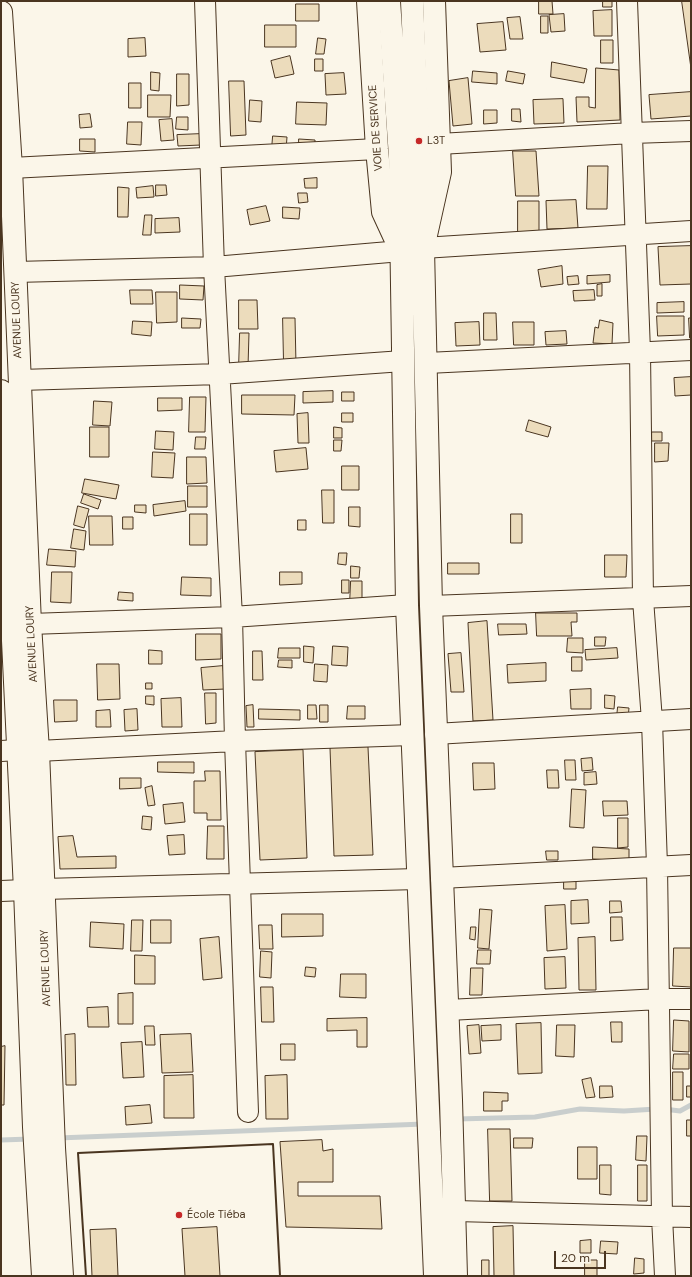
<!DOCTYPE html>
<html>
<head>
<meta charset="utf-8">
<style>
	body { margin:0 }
	#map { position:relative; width:692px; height:1277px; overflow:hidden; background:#fbf6e9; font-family:"DM Sans",sans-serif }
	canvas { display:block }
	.frame { position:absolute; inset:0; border:2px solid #4a3520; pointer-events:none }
	.scale { position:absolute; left:554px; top:1251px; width:52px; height:18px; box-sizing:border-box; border:2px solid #4a3520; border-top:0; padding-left:5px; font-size:12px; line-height:14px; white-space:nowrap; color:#4a3520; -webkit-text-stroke:3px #fbf6e9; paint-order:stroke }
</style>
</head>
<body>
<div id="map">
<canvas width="692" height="1277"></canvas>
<div class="frame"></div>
<div class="scale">20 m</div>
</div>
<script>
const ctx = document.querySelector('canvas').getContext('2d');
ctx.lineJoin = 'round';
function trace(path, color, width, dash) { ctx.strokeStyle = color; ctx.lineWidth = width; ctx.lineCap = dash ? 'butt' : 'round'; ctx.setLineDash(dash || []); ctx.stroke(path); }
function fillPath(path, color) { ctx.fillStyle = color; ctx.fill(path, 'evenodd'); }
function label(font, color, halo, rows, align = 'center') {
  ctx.font = font + ' "DM Sans",sans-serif'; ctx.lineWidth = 3; ctx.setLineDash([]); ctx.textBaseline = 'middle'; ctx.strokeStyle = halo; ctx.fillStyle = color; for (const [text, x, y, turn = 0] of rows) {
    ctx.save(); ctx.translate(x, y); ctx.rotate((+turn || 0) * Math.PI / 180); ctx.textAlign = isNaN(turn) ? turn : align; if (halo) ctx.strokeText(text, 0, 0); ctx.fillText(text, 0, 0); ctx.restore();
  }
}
trace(new Path2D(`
	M664,1109L680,1111L691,1105
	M457,1119L535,1117L580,1109L624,1111L656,1109
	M58,1138L424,1124
	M1,1140L30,1139`), '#c9cecd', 5);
const building = new Path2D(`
	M539,1H552L553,14H539Z
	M603,1H612V7H603Z
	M682,1H691V68Z
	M296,4H319V21H296Z
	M612,10V36H594L593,11Z
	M564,14L565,31L551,32L549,15Z
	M541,16H548V33H541Z
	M520,17L523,39H510L507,18Z
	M503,22L506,50L480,52L477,24Z
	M265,25H296V47H265Z
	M145,38L146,56L128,57V39Z
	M318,38L326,39L324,54H316Z
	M601,40H613V63H601Z
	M290,56L294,74L275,78L271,61Z
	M315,59H323V71H315Z
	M552,62L587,69L584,83L551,77Z
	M596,68L619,70L620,120L577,122L576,97H589V107L595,108Z
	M473,71L497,73V84L472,82Z
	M508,71L525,74L523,84L506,81Z
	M151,72L160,73L159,91L151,90Z
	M344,73L346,94L326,95L325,74Z
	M177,74H189V105L177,106Z
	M468,78L472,124L453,126L449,81Z
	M229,81H244L246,135L231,136Z
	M129,83H141V108H129Z
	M691,92V116L651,119L649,95Z
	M148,95H171L170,117H148Z
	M563,99L564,123L534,124L533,100Z
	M250,100L262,101L261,122L249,121Z
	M297,102L327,103L326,125L296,124Z
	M512,109H520L521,122L512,121Z
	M484,110H497V123L484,124Z
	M90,114L92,127L80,128L79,115Z
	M177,117H188V130L176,129Z
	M172,119L174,140L161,141L159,120Z
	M128,122H142L141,145L127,144Z
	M201,134V145L178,146L177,135Z
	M273,136L287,137L286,150L272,149Z
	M80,139H95V152L80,151Z
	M299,139L315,140V148H299Z
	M513,151H536L539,196H516Z
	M588,166H608L607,209H587Z
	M317,178V188H305L304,179Z
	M156,185H166L167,195L156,196Z
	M153,186L154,197L137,198L136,188Z
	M118,187L129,188L128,217H118Z
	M298,193H307L308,202L299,203Z
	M576,200L578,228L547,229L546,201Z
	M518,201H539V233L518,232Z
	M266,206L270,221L250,225L247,210Z
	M283,207L300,208L299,219L283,218Z
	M145,215H152L151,235H143Z
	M179,218L180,232L155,233V219Z
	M691,246V284L660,285L658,247Z
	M562,266L563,284L541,287L538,270Z
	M610,275V282L587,284V276Z
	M578,276L579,284L568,285L567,277Z
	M602,284V296H597V285Z
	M180,285L204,286L203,300L180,299Z
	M130,290H152L153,304H131Z
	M594,290L595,300L574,301L573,291Z
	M156,292H177V322L157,323Z
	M239,300H257L258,329H239Z
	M684,302V312L657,313V303Z
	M484,313H496L497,340H484Z
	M657,316H684V335L658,336Z
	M182,318L201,319L200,328H182Z
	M283,318H295L296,365H284Z
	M689,318H691V338H690Z
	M600,320L613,323L612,344L593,343L595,327L598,328Z
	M133,321L152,322L151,336L132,334Z
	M479,322L480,345L456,346L455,323Z
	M513,322H534V345H514Z
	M566,331L567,344L546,345L545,332Z
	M240,333H249L248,367H239Z
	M691,377V395L675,396L674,378Z
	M333,391V402L303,403V392Z
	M342,392H354V401H342Z
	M242,395H295L294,415L242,414Z
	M190,397H206L205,432H189Z
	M158,398H182V410L158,411Z
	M94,401L112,402L110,426L93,425Z
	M308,413L309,443H298L297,414Z
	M342,413H353V422H342Z
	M529,420L551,427L548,437L526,431Z
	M90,427H109V457H90Z
	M334,427L342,428V438H334Z
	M156,431L174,432L173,450L155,449Z
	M652,432H662V441H652Z
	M196,437H206L205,449H195Z
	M334,440H342L341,451H334Z
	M655,443H669L668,461L655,462Z
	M306,448L308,469L276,472L274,451Z
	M153,452L175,453L173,478L152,477Z
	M187,457H206L207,483L187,484Z
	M342,466H359V490H342Z
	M85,479L119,485L116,499L82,493Z
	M188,486H207V507H188Z
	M322,490H334V523H323Z
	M84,494L101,500L98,509L81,503Z
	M185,501L186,511L154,516L153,505Z
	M135,505H146V513L135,512Z
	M78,506L89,509L84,528L74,525Z
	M349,507H360V527L349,526Z
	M190,514H207V545H190Z
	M511,514H522V543H511Z
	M89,516H112L113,545H90Z
	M123,517H133V529H123Z
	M298,520H306V530H298Z
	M74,529L86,531L84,550L71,548Z
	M49,549L76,551L75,567L47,565Z
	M339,553H347L346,565L338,564Z
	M605,555H627L626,577H605Z
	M448,563H479V574H448Z
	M351,566L360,567L359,578H351Z
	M52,572H72L71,603L51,602Z
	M280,572H302V584L280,585Z
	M182,577L211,578V596L181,595Z
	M342,580H349V593H342Z
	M351,581H362V604H350Z
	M119,592L133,593V601L118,600Z
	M536,613H577V622H571L572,636H537Z
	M487,621L493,720L473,721L468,623Z
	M498,624H526L527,634L499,635Z
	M196,634H221V659L196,660Z
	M595,637H606L605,646H595Z
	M568,638H583V653L567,652Z
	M304,646L314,647L313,663L304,662Z
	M333,646L348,647L347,666L332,665Z
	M279,648H300V658H278Z
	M617,648L618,658L586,660L585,650Z
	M149,650L162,651V664H149Z
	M253,651H262L263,680H253Z
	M461,653L464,692H451L448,654Z
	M572,657H582V671H572Z
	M279,660H292V668L278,667Z
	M546,663V681L508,683L507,665Z
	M97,664H119L120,699L98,700Z
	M315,664L328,665L327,682L314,681Z
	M223,666L225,689L203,690L201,668Z
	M146,683H152V689H146Z
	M591,689V709H571L570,690Z
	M205,693H216V723L206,724Z
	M605,695L615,696L614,709L605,708Z
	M146,696H154V705L146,704Z
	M181,698L182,727H162L161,699Z
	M54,700H77V721L55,722Z
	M253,705L254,727H247L246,706Z
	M308,705H316L317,719H308Z
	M320,705H328V722H320Z
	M348,706H365V719H347Z
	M618,707L629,708L628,718L617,717Z
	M137,709L138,730L125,731L124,710Z
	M259,709L300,710V720L259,719Z
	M110,710L111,727H96V711Z
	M368,747L373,855L334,856L330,748Z
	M303,750L307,858L260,860L255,752Z
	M592,758L593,770L582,771L581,759Z
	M565,760H575L576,780H566Z
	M158,762H194V773L158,772Z
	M473,763H494L495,789L474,790Z
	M547,770H558L559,788H548Z
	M205,771H220L221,820H207V813H194V781H205Z
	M596,772L597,784L584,785V773Z
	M120,778H141V788L120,789Z
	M152,786L155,805L148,806L145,788Z
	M572,789L586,790L584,828L570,827Z
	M603,801H627L628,815L604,816Z
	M183,803L185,822L165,824L163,805Z
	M143,816L152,817L151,830L142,829Z
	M618,818H628V847L618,848Z
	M208,826H224V859H207Z
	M184,835L185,854L169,855L167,836Z
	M73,836L77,857L116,856V868L60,869L58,837Z
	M593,847L629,849V861L593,859Z
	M546,851H558V860H547Z
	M564,879L576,880V889H564Z
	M588,900L589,923L571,924V901Z
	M610,901H621L622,912L610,913Z
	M565,905L567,949L547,951L545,906Z
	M480,909L492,910L489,949L478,948Z
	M282,914H323V936L282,937Z
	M611,917H622L623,940L611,941Z
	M132,920H143L142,951H131Z
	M151,920H171V943H151Z
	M91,922L124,924L123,949L90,947Z
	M259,925H272L273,949H260Z
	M471,927H476L475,940L470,939Z
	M219,937L222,978L203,980L200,939Z
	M595,937L596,990H579L578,938Z
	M674,948H691V987L673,986Z
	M478,950H491L490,964H477Z
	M261,951L272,952L271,978L260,977Z
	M135,955L155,956V984H135Z
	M565,957L566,988L545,989L544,958Z
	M306,967L316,968L315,977L305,976Z
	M471,968H483L482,995H470Z
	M341,974H366V998L340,997Z
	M261,987H273L274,1022H262Z
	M133,993V1024H118V994Z
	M108,1007L109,1027H88L87,1008Z
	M367,1018V1047H357V1030L327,1031V1019Z
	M674,1020L689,1021V1052L673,1051Z
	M611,1022H622V1042H612Z
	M541,1023L542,1073L518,1074L516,1024Z
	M479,1025L481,1053L469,1054L467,1026Z
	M501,1025V1040L482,1041L481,1026Z
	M557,1025H575L574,1057L556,1056Z
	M145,1026H154L155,1045H146Z
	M75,1034L76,1085H66L65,1035Z
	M191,1034L193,1072L162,1073L160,1035Z
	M142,1042L144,1077L123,1078L121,1043Z
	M281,1044H295V1060H281Z
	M5,1046L4,1105H1V1047Z
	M674,1054H689V1069H673Z
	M673,1072H683V1100H673Z
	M193,1075L194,1118H164V1076Z
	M287,1075L288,1119H266L265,1076Z
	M591,1078L595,1097L586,1098L582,1080Z
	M600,1086H612L613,1097L600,1098Z
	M687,1086H691V1097H687Z
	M484,1092L508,1093V1101H502V1111H484Z
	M150,1105L152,1123L126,1125L125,1107Z
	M687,1120H691V1136H687Z
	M488,1129H510L512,1201H490Z
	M637,1136H647L646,1161L636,1160Z
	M514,1138H533L532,1148H514Z
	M322,1140L323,1151L333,1149V1182H298V1196H380L382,1229L286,1227L280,1142Z
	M578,1147H597V1179H578Z
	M600,1165H611V1195L600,1194Z
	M638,1165H647V1201H638Z
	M513,1226L514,1276H494L493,1227Z
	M217,1227L220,1276H185L182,1229Z
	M116,1229L118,1276H92L90,1230Z
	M591,1240V1253H580V1241Z
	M601,1241L618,1242L617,1254L600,1253Z
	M635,1258L644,1259V1273L634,1274Z
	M482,1260H489V1276H482Z
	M585,1260H597V1276H585Z`);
fillPath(building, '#ecdcbc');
trace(building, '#4a3520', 1);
const minor = new Path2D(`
	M205,1L214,267L232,617L235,741L248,1112
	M627,1L640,352L643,599L652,721L657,866L662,1217L665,1276
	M439,144L632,133L691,131
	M11,168L377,149
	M423,248L691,231
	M15,272L214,267L401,251
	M427,363L691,350
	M20,380L220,374L403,361
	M431,606L691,596
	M30,624L232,617L407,605
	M435,734L691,719
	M1,751L18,750
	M38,751L235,741L412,735
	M441,878L691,865
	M43,889L418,879
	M1,891L25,890
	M448,1010L660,999H691
	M455,1211L691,1217`);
const major = new Path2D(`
	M368,1L377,149L383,212L401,251
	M1,12L11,168L30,624L38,751L54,1148L62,1276
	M426,235L440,172L434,1
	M1,391L25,890L34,1127L43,1276`);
const highway = new Path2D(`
	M389,1L400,157L407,605L435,1276
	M412,1L423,248L431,606L451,1100L456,1276`);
trace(minor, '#4a3520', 22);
trace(major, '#4a3520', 24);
trace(highway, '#4a3520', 24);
trace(minor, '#fbf6e9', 20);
trace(major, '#fbf6e9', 22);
trace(highway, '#fbf6e9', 22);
trace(new Path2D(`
	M86,1276L78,1153L273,1144L280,1276`), '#4a3520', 2);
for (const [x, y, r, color] of [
	[419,141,4,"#c62828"],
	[179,1215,4,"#c62828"]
]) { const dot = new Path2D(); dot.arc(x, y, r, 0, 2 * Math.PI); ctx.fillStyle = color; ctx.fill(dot); trace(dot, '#fbf6e9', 1.5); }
label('11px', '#4a3520', '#fbf6e9', [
	["VOIE DE SERVICE",376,128,-94],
	["AVENUE LOURY",17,320,-92],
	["AVENUE LOURY",32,644,-93],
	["AVENUE LOURY",46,968,-92]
]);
label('11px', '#4a3520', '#fbf6e9', [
	["L3T",427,141],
	["École Tiéba",187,1215]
], 'left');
</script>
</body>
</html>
